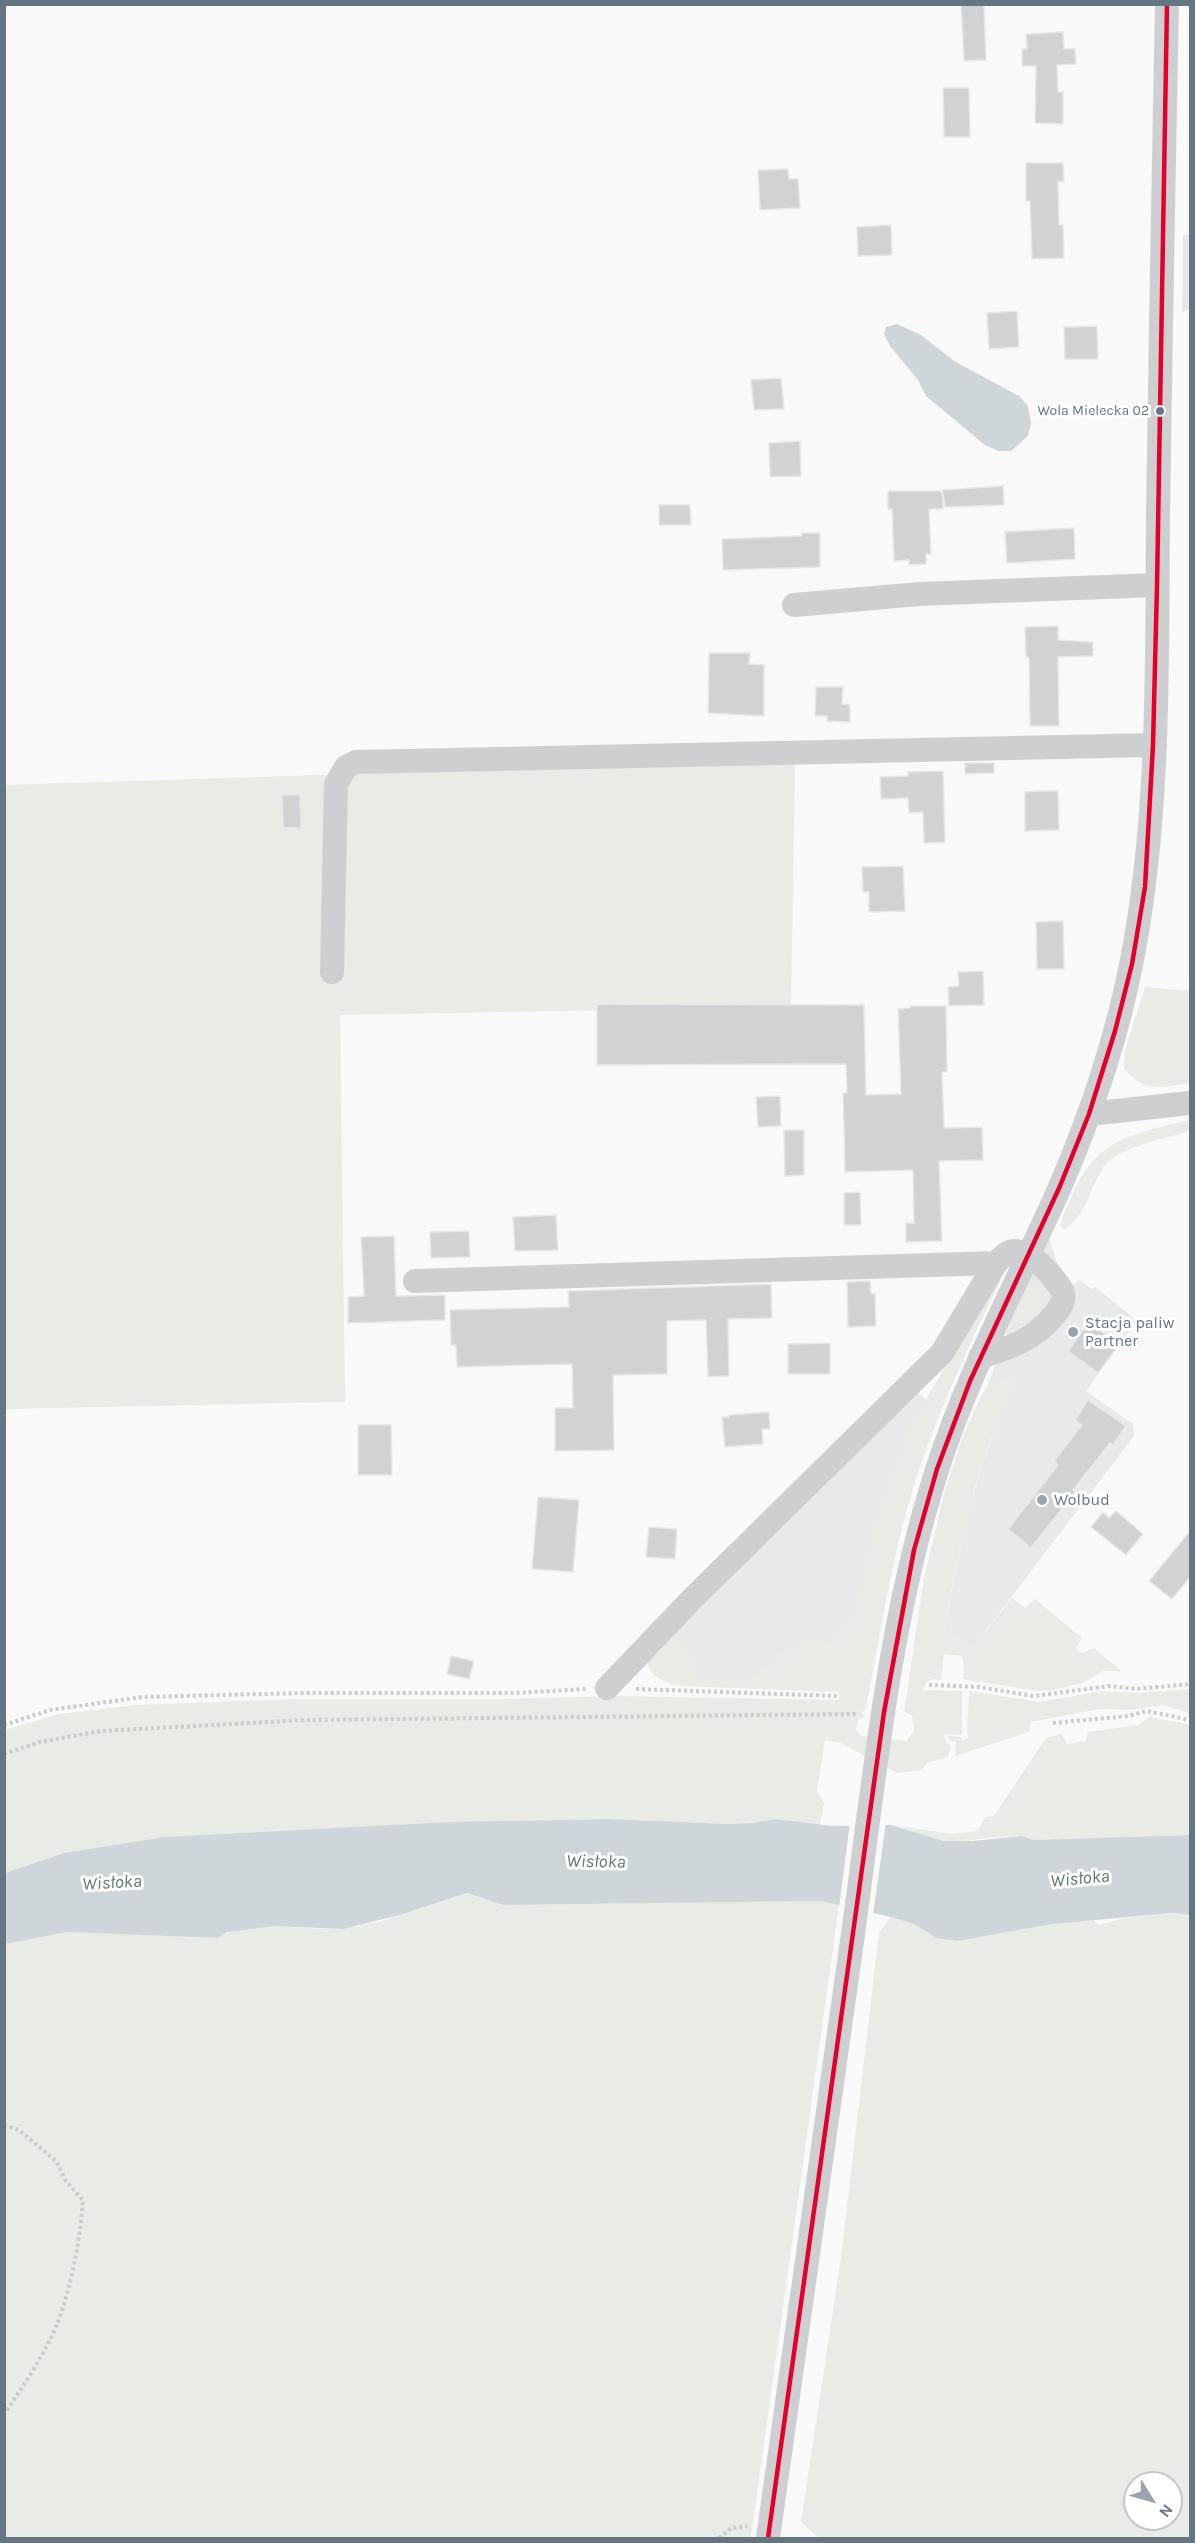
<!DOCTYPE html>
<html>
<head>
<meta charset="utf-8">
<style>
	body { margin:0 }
	#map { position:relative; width:1195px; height:2543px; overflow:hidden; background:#f9f9f9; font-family:Karla,sans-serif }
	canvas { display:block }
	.frame { position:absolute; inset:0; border:6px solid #657683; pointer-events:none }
	.north { position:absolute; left:1123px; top:2471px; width:60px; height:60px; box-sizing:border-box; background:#fff; border:2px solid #c1c8cd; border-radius:50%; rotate:127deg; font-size:16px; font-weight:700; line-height:24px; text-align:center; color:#657683 }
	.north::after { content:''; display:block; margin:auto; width:21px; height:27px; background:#99a4ac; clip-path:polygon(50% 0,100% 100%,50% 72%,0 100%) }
</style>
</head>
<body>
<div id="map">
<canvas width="1195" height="2543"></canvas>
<div class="frame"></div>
<div class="north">N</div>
</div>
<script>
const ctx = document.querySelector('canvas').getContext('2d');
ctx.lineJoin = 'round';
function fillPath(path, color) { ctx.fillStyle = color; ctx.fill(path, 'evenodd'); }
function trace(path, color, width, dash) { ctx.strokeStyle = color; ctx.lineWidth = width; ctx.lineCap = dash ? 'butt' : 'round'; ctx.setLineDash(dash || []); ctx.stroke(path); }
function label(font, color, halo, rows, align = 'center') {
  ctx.font = font + ' Karla,sans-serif'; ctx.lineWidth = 6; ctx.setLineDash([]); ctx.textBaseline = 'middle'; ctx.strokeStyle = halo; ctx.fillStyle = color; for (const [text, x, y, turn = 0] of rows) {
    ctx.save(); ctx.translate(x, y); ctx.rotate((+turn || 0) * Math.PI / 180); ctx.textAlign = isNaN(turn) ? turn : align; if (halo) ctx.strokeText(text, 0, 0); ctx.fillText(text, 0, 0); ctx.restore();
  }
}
fillPath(new Path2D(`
	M1190,234V310L1182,312L1183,235Z
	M1049,1238L1058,1266L1072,1285L1080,1280L1092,1289L1095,1287L1129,1314L1136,1322L1086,1391L1133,1424L1134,1436L971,1650L944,1629L966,1521L982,1465L1004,1406L1018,1380L1010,1378L987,1387L1011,1321Z
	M915,1391L926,1399L848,1672L792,1646L751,1682L694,1680L656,1653Z`), '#e8e9e9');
fillPath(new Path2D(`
	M795,760L791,1007L340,1015L345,1402L5,1409L4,785Z
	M1145,987L1190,991V1083C1161,1087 1146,1094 1124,1069V1054Z
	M1190,1120V1131C1169,1138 1119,1147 1105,1165C1091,1183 1086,1219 1063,1230L1061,1226C1062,1215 1067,1206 1072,1196C1097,1137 1134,1134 1190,1120Z
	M997,1277L1001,1279C971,1341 942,1403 920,1467C895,1541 883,1618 869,1693L865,1711L861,1712L865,1717L858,1720L856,1730L861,1736L907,1741L914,1730L912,1715L904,1712L924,1578L944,1494L962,1438L980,1398L987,1387L1001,1379L1010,1378L1019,1380C975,1456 961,1544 944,1629L971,1650L1012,1598L1025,1608L1035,1599L1082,1638L1076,1648L1082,1653L1094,1648L1121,1671H1103L1082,1683L1054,1690L1037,1691L963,1679L964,1668L962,1656L944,1654L941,1680L933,1679L926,1682L923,1690L962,1691V1735L944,1734L945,1740L951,1747L948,1757L927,1763L922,1770L897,1773L841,1743L825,1740L817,1791L824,1803L820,1825L776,1819L753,1823L729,1824L609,1819L448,1822L164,1837L64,1853L5,1873V1730L59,1714L136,1705L294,1699H501L614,1696L839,1700L838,1692L681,1686C665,1683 649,1677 646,1659L915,1391L673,1635L701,1662L695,1680L751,1682L792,1646L801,1649L806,1637L829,1643L856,1609L877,1513L909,1429Z
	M1037,1284L1046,1288C1051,1301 1036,1318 1024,1324L1017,1317C1020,1306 1026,1289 1037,1284Z
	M1190,1689V1716L1186,1712L1164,1705L1130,1710L1099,1709L1031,1722L1029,1732L955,1756L956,1742L951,1741L947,1736L961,1737L962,1740L968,1738L967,1730L969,1691L1039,1702L1101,1691L1139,1693Z
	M1150,1717L1190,1725V1835L1034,1840C1006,1830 974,1844 945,1841C927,1839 908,1830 891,1825L952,1834L978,1831L985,1817L994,1816L1046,1738L1061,1734L1067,1744L1086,1741L1088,1732L1138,1725Z
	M467,1893L503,1905L821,1901L839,1905L751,2537L743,2538H5V1944L67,1932L218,1938C250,1915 307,1933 344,1928C386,1923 427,1907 467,1893Z
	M1172,1913L1190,1915V2538H819L801,2522L841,2258L879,1933L891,1917L914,1924L936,1938L958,1941L1052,1924L1092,1919L1099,1925L1125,1918ZM1135,2483H1171V2519H1135Z`), '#e8ebe6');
fillPath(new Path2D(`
	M897,324L921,335L954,361L1019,396L1028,406L1031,423L1028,436L1011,451H998L985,445L926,396L918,380L890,346L884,334L886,327Z
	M609,1819L729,1824L753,1823L776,1819L831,1826L891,1825L943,1841H973L1022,1836L1034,1840L1190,1835V1915L1172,1913L1052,1924L958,1941L936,1938L914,1924L891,1917L821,1901L503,1905L467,1893L404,1914L343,1929L274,1926L227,1932L218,1938L67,1932L5,1944V1873L64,1853L164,1837L448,1822Z`), '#ced6d9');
fillPath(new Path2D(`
	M850,1822H886L873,1915L839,1908Z`), '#f9f9f9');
const building = new Path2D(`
	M961,4H984L986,60L964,61Z
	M1063,32L1064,49H1075L1076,64L1057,65L1058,92H1063V124L1035,123L1036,66H1022V49H1027L1026,34Z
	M943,88H969L970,137H944Z
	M1026,163H1063L1064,182L1058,181L1059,225H1063L1064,258L1032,259L1030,201H1026Z
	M788,169L789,179H798L800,208L760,210L758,170Z
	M891,225L892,255L858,256L857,227Z
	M1017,311L1019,347L989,349L987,313Z
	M1097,326L1098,359H1065L1064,327Z
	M781,378L784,409L754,410L751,380Z
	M800,441L801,476L770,477L769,443Z
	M1003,486L1004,505L945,507L942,490Z
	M888,491H942L943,509H929L931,554H926V564L909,565V560L894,561L892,509H888Z
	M659,505H690L691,525H659Z
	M1074,528L1075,559L1007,563L1005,532Z
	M802,533H820V567L723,570L722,539L802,536Z
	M1058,626V640L1093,642V656L1058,657L1059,726H1030L1029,657H1026L1025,627Z
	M709,653H750L749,664L764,665V716L708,713Z
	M816,687H843L842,704L850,705V722L827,721V716H815Z
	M965,763H994V773L965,774Z
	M943,771L945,842L924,843L923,812L909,813L908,798L881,799L880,777L908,776V772Z
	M1041,791H1058L1059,830L1025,831V792Z
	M282,795H300L301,828H283Z
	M903,866L905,911L869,912V892H863L862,867Z
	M1063,921L1064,969H1037L1036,922Z
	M983,971L984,1005L949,1006L948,987L959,986L958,972Z
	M597,1004L864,1005L866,1095L901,1094L898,1009L910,1008V1006H946L947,1072H942L944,1128L982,1127L983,1160L939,1161L942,1241L906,1242V1223H914L913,1170L845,1172L843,1093H847L846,1064L597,1065Z
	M780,1096L781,1126L758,1127L756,1097Z
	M784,1130H804V1175L785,1176Z
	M860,1192L861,1225H844V1193Z
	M556,1215L558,1250L515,1251L513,1217Z
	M469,1231L470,1257L431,1258L430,1232Z
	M394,1236L396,1296L445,1295V1320L348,1323V1297L364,1296L361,1237Z
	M870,1281L871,1294H875L876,1326L848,1327L847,1282Z
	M771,1284L772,1318L728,1319L729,1376L708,1377L706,1320L667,1321V1374L613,1375L614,1450L555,1451V1408H573L572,1364L457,1367L456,1345H451L450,1310L569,1307L568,1291Z
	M1089,1322L1119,1345L1098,1373L1068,1351Z
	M830,1343V1374H788V1344Z
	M1088,1400L1126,1426L1113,1445L1110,1443L1073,1490L1075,1492L1031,1548L1008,1529L1058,1465L1054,1461L1082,1425L1075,1420Z
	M769,1412L770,1429H762L763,1444L725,1447L722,1417H729V1415Z
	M358,1425H391L392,1475H358Z
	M538,1497L579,1500L573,1572L532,1569Z
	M1116,1511L1143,1534L1126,1555L1091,1527L1103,1512L1109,1518Z
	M649,1527L677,1529L675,1559L646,1557Z
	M1191,1530V1576L1172,1599L1149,1581Z
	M451,1656L474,1661L469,1679L447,1674Z`);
fillPath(building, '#d0d2d3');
trace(building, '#e8e8e8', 1.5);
trace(new Path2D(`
	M929,1685L978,1687L1034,1696L1110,1686L1136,1689L1190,1684
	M636,1689L837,1696
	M1053,1723L1128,1716L1147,1711L1190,1720
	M4,1725L50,1710L142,1697L305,1693H514L587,1689
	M4,1754L40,1742L101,1731L306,1720L856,1714
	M4,2125L19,2130L56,2161L66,2181L83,2200C80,2241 72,2283 58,2322C47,2350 22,2389 4,2414
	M719,2538L731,2528L747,2526`), '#cbcccd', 4, [3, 3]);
trace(new Path2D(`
	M794,605L919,594L1157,585
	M332,972L336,784L346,767L356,762L1153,745
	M1089,1114L1190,1103
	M415,1281L996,1263
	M607,1688L693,1598L942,1353L996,1263C1002,1257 1007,1251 1015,1251C1029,1252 1042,1265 1050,1274C1054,1280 1061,1286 1063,1293C1065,1302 1060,1307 1055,1314C1035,1339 1011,1348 980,1357
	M852,1941C874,1784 888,1622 937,1470C968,1372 1018,1282 1060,1187C1091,1115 1117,1037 1132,960C1160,816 1157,659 1158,513C1160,343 1164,174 1167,4`), '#cecfd0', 24);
trace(new Path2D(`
	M768,2538L852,1941`), '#cecfd0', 24);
trace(new Path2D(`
	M768,2538L884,1712L914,1550L937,1469L970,1381L1060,1186L1089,1114L1115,1031L1132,964L1145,887L1153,745L1157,585L1167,4`), '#e4002b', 4.5);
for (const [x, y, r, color] of [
	[1160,411,5,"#657683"],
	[1073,1332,6,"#99a4ac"],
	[1042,1500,6,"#99a4ac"]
]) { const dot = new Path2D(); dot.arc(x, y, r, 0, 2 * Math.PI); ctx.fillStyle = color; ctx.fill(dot); trace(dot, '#fff', 2); }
label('14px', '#657683', '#fff', [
	["Wola Mielecka 02",1149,411]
], 'right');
label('16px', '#657683', '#fff', [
	["Stacja paliw",1085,1323],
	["Partner",1085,1341],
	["Wolbud",1054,1500]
], 'left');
label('italic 18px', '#60757c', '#fff', [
	["Wisłoka",596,1862,1],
	["Wisłoka",1080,1879,-5],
	["Wisłoka",112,1883,-3]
]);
</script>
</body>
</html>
